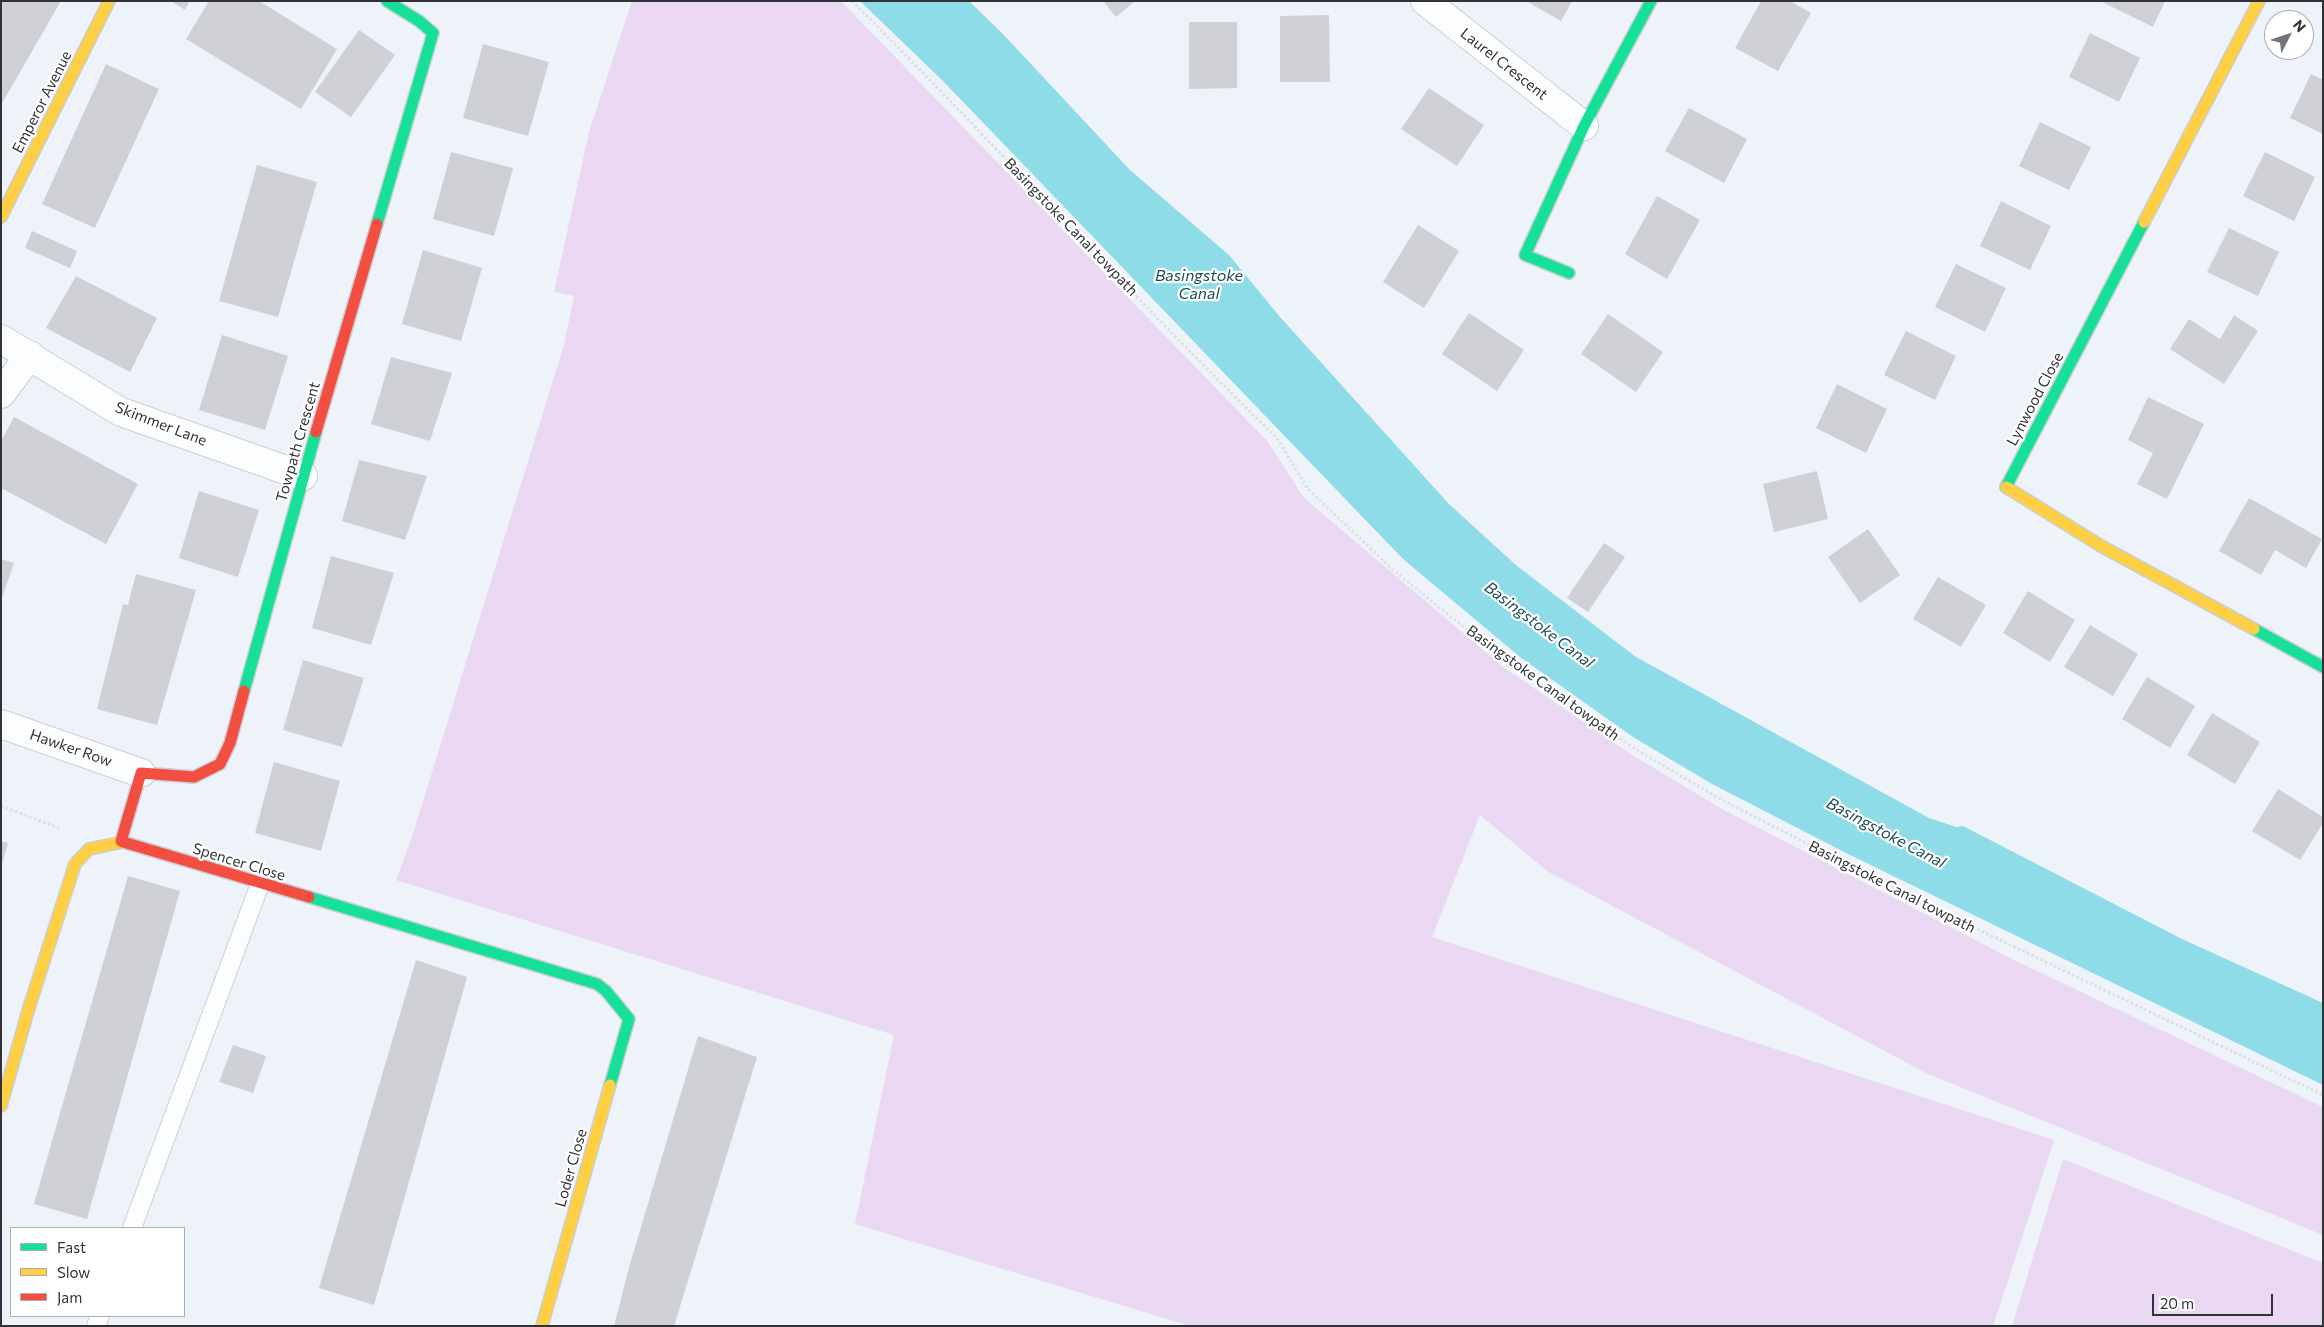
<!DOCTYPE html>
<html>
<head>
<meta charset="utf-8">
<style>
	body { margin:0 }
	#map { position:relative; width:2324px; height:1327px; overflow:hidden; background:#eef2f9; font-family:Commissioner,sans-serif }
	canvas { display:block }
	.frame { position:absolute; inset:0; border:2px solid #303237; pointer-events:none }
	.legend { position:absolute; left:10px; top:1227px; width:175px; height:90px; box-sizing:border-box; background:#fff; border:1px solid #acadaf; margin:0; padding:6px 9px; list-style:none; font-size:15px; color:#303237 }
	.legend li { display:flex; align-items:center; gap:10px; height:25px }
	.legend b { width:25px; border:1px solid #acadaf }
	.north { position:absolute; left:2264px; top:10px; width:50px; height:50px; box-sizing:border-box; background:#fff; border:1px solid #acadaf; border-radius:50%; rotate:49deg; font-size:14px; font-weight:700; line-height:20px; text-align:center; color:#303237 }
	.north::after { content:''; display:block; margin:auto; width:18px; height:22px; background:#72757b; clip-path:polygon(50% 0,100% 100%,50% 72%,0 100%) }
	.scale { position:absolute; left:2152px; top:1294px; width:121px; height:22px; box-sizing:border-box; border:2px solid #303237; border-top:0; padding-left:6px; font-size:15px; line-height:18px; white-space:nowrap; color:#303237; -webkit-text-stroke:4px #fff; paint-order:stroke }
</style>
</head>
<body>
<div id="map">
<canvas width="2324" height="1327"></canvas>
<div class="frame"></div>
<ul class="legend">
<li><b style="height:6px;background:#16e098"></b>Fast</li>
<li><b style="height:6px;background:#ffcf43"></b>Slow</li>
<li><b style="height:6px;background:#f24e42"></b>Jam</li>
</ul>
<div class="north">N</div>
<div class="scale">20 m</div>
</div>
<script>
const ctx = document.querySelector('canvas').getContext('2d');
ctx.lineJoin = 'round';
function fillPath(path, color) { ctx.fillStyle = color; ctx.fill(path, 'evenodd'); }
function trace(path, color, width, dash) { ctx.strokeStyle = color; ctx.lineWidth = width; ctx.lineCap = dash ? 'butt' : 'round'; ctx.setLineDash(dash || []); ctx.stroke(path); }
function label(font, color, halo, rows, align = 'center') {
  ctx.font = font + ' Commissioner,sans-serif'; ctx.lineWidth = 4.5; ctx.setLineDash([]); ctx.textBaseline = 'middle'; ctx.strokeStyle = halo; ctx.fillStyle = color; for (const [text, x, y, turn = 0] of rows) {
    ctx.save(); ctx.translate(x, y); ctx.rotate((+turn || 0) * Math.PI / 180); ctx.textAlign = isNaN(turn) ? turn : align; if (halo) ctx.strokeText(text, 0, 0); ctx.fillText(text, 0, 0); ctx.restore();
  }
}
fillPath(new Path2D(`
	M632,1H841L1268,442L1304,498L1503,667L1632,755L1724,810L2016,961L2323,1107V1235L1926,1073L1547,871L1480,815L1432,937L2054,1140L1993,1326H1190L855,1224L894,1035L396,880L411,840L564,345L574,296L554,292L589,132Z
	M2063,1159L2323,1263V1326H2012Z`), '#ead8f3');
fillPath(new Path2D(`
	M860,1H969L1002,33L1130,170L1229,255L1280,317L1449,504L1517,566L1636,657L1929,818L1956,827L1963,826L2182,939L2323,1003V1085L1848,854L1712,784L1633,737L1520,657L1403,559L943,81Z`), '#8ddce8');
fillPath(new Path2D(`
	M1,1H61L1,105Z
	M171,1H190L185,10Z
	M209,1H259L337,49L301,109L186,39Z
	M1103,1H1135L1116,17Z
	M1526,1H1572L1561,21Z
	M1761,1H1790L1811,13L1778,71L1735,48Z
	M2100,1H2165L2153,27Z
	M1329,15L1330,82H1280V16Z
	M1189,22H1237V88L1189,89Z
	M359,30L395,55L351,117L315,92Z
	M2090,33L2140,58L2119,102L2069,77Z
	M483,44L549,62L528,136L463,118Z
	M106,64L159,89L95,228L42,204Z
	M2311,74L2323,80V134L2290,118Z
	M1429,88L1484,125L1457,166L1401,129Z
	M1689,108L1747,139L1724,183L1665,151Z
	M2040,122L2091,147L2069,190L2019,166Z
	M451,152L513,168L494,236L433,219Z
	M2265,152L2315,177L2294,221L2243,196Z
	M257,165L317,182L278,317L219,301Z
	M1657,196L1700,220L1667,279L1625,254Z
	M2001,201L2051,226L2030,270L1980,246Z
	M1418,225L1459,251L1424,308L1383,282Z
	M2229,228L2279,252L2258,296L2207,272Z
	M32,231L77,251L70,268L25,248Z
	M423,250L482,268L461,341L402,324Z
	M1956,264L2006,288L1985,332L1935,307Z
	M76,276L157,318L130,372L46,328Z
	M1469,313L1524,350L1497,391L1442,354Z
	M1608,314L1663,352L1636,392L1581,354Z
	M2234,315L2258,331L2224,384L2170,349L2189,319L2220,339Z
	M1906,331L1956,356L1935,400L1884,375Z
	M222,335L288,356L265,430L199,410Z
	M391,357L452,373L430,441L371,424Z
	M1837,384L1887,409L1866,453L1816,428Z
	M2148,397L2204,424L2167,499L2137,484L2153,453L2128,440Z
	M14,417L138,484L106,544L1,488V441Z
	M359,460L427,476L405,540L342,521Z
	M1817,471L1828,519L1774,532L1763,484Z
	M199,491L259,510L238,577L179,558Z
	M2249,498L2322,539L2306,568L2275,550L2261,575L2219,551Z
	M1868,529L1900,575L1860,603L1828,557Z
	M1604,543L1625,557L1588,612L1567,598Z
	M331,556L394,573L371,645L312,628Z
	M1,559L14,563L2,598H1Z
	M136,574L196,590L157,725L97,709L123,604L128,605Z
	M1938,577L1986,605L1961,647L1913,619Z
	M2028,591L2075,620L2050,662L2003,633Z
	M2090,625L2138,654L2113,696L2064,667Z
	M303,660L364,678L342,747L283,730Z
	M2147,677L2195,706L2170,748L2122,719Z
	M2212,713L2260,742L2235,784L2187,755Z
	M274,762L340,781L321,851L255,833Z
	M2278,789L2323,817V823L2300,860L2252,831Z
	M1,841L8,843L2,865H1Z
	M128,876L180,891L87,1219L34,1204Z
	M416,960L467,977L374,1305L319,1288Z
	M698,1036L757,1057L674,1326H614L630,1264Z
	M233,1045L266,1056L253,1093L219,1082Z`), '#ced0d5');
const lane = new Path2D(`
	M132,1228L260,884
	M96,1326L100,1316`);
const street = new Path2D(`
	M1425,1L1584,126
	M1,339L121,412L303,476
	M1,394L30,355
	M1,724L141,773`);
const fast = new Path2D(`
	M377,224L433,33L419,21L387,1
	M1569,273L1525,255L1584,126L1651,1
	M2006,487L2144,222
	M2254,629L2323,667
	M244,691L316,432
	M309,897L597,984L606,991L629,1019L610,1085`);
const slow = new Path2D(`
	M1,217L109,1
	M2144,222L2259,1
	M2006,487L2101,546L2254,629
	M1,1106L28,1011L75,864L89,849L123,842
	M542,1326L610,1085`);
const jam = new Path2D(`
	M316,432L377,224
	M121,841L141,773L194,777L220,764L230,743L244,691
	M123,842L309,897`);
trace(lane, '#cbced3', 20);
trace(street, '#cbced3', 30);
trace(fast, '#cbced3', 14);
trace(slow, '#cbced3', 14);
trace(jam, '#cbced3', 14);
trace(new Path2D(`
	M852,1C996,144 1131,297 1277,438L1307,488L1393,570L1507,662L1637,750L1722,800L1921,902L2323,1095
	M1,806L59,828`), '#dedfe1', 3, [2.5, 2.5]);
trace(lane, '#fcfdfe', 18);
trace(street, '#fcfdfe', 28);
trace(fast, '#16e098', 11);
trace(slow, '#ffcf43', 11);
trace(jam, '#f24e42', 11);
label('15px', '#303237', '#fff', [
	["Laurel Crescent",1504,64,38],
	["Emperor Avenue",42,102,-63],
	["Basingstoke Canal towpath",1071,227,46],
	["Lynwood Close",2035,399,-62],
	["Skimmer Lane",161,424,21],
	["Towpath Crescent",298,442,-74],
	["Basingstoke Canal towpath",1543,683,36],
	["Hawker Row",71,748,19],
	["Spencer Close",239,862,17],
	["Basingstoke Canal towpath",1892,887,27],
	["Loder Close",571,1168,-74]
]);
label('italic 16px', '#1c4d53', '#fff', [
	["Basingstoke",1199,276],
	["Canal",1199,294],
	["Basingstoke Canal",1539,625,37],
	["Basingstoke Canal",1886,833,28]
]);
</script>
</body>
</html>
